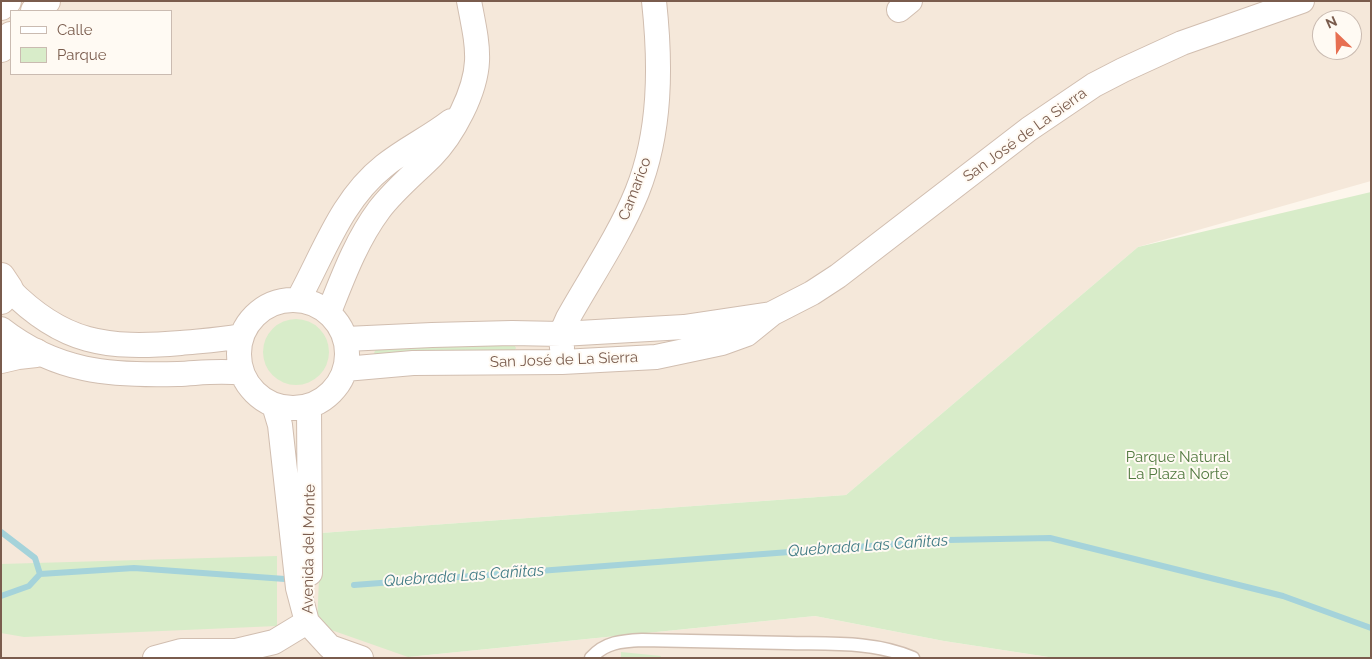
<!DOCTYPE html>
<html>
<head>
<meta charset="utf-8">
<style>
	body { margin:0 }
	#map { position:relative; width:1372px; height:659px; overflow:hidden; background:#fdf6ec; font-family:Raleway,sans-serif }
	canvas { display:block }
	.frame { position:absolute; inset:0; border:2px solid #7a5c4d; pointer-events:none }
	.legend { position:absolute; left:10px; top:10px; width:162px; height:65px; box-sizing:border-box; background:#fffaf3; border:1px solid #cabbb1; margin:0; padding:6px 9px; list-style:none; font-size:15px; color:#7a5c4d }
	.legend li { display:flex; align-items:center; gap:10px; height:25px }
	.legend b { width:25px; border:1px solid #cabbb1 }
	.north { position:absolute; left:1312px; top:10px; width:50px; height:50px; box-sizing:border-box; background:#fffaf3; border:1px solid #cabbb1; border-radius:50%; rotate:336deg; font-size:14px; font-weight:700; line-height:20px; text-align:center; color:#7a5c4d }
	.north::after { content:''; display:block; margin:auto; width:18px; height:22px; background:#e76f51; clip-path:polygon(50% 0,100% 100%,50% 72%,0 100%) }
</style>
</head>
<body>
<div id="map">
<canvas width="1372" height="659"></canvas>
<div class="frame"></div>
<ul class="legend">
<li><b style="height:6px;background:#fff"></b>Calle</li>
<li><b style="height:14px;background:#d8ecc9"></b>Parque</li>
</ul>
<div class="north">N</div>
</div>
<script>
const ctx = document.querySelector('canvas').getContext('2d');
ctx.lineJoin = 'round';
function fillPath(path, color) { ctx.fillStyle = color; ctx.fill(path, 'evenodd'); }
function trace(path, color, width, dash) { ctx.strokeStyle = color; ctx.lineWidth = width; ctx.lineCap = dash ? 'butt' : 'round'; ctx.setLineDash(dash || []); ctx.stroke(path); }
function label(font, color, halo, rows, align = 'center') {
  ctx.font = font + ' Raleway,sans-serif'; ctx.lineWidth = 4; ctx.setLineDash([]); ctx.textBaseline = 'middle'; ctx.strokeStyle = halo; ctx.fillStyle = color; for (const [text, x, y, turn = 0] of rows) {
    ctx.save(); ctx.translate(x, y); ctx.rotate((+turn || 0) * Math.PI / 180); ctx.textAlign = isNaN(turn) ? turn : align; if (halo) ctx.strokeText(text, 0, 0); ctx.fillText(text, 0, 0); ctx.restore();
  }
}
fillPath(new Path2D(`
	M1,1H1371V181L1138,247L846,495L321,533L408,657L815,616L944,641L1055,658H1ZM11,11H171V74H11ZM1322,20H1352V50H1322Z`), '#f5e8da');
fillPath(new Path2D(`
	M1371,192V658H1055L944,641L815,616L408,657L317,625L321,533L846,495L1138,247Z
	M263 352a33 33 0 1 1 66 0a33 33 0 1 1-66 0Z
	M513,343L516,348L513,353L376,356L374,353L377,347Z
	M277,556V626L24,637L1,633V564Z
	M621,652L661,656L660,658H621Z`), '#d8ecc9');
trace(new Path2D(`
	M1,532L35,558L40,574L29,586L1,596
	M40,574L134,568L285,579
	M354,585L948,540L1050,538L1283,596L1371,628`), '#a5d3da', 6);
const lane = new Path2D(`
	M591,658C605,642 622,641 642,640C691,641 739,642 788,643C829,644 874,641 913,658`);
const street = new Path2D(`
	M899,10L910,1
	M9,289C63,344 107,349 181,343C201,341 221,340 241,336
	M239 354a54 54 0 1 1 108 0a54 54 0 1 1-108 0Z
	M298,300C324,253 341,200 384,166C405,149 429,138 451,121
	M329,312C343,277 356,241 379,210C394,190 415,173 432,156C445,143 454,128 462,112C484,67 478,48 469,1
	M1,329C56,372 110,376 178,374C200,373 220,370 242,373
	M346,339L432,335L512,333L561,334L684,327L771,314
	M562,348L561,334L568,318C591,277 619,236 637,192C661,132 661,65 654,1
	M345,369L413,363L562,362L656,357L722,343L747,334L773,313L812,293L838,276L1029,129L1094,85L1123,70L1182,43L1302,1
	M274,405L280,425L298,588L307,622L330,647L361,658
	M309,406L310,573
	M155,658L181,651H236L274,642L307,622`);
const secondary = new Path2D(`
	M1,6L7,1
	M35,11L46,1
	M1,48L11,36
	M1,277L9,289L1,300
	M1,359L18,355L36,353`);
trace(lane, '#d1beb0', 15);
trace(street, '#d1beb0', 26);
trace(secondary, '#d6c0b0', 30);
trace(lane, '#fff', 12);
trace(street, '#fff', 24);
trace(secondary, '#fff', 28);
label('15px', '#7a5c4d', '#fffaf3', [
	["San José de La Sierra",1025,135,-36],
	["Camarico",635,189,-69],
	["San José de La Sierra",564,360,-2],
	["Avenida del Monte",309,549,-89]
]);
label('15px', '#537a41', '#fffaf3', [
	["Parque Natural",1178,457],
	["La Plaza Norte",1178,474]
]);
label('italic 16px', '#437c86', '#fffaf3', [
	["Quebrada Las Cañitas",868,546,-4],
	["Quebrada Las Cañitas",464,576,-4]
]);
</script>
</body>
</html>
